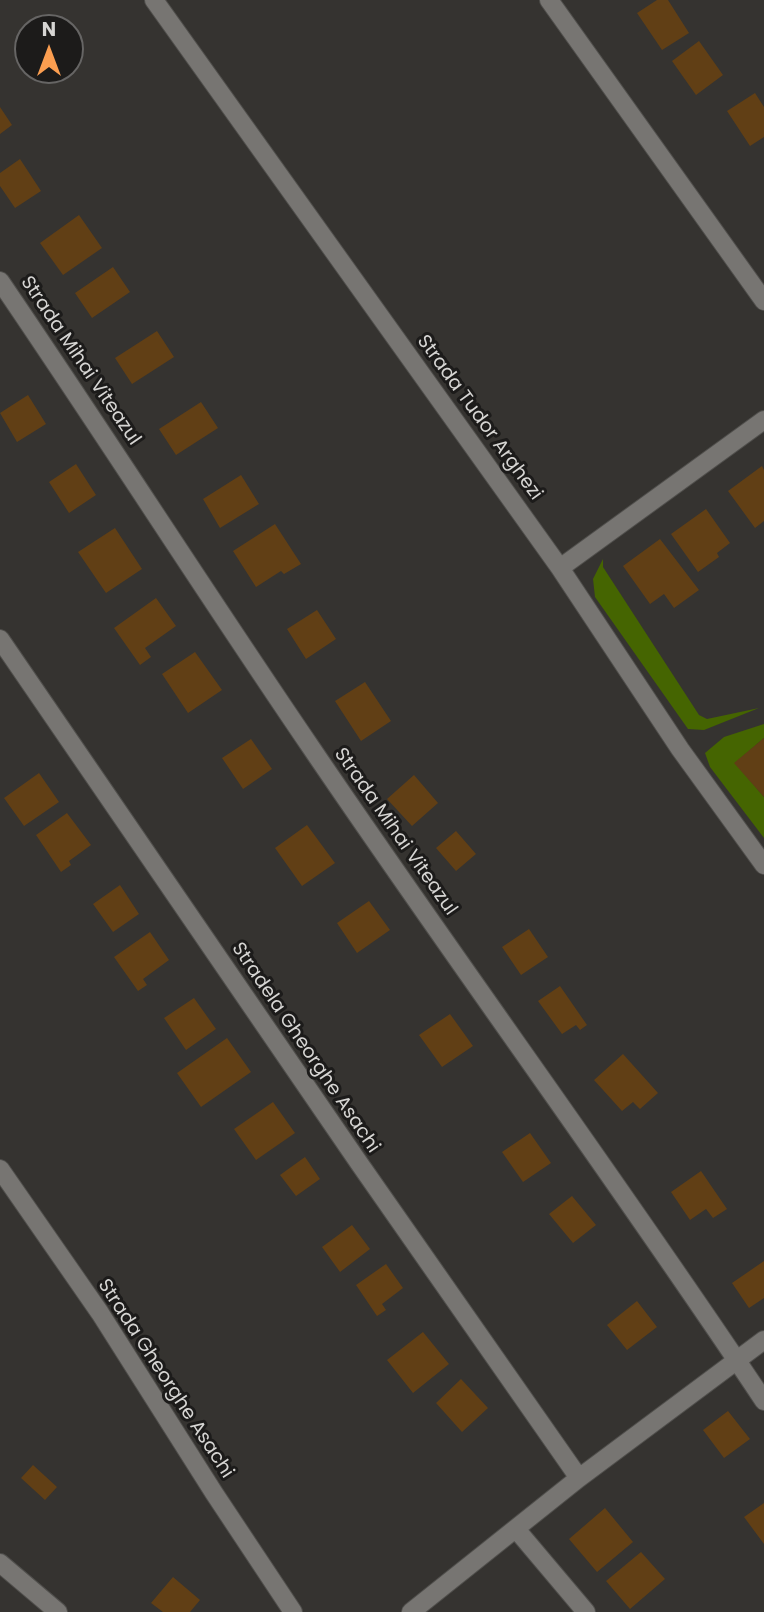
<!DOCTYPE html>
<html>
<head>
<meta charset="utf-8">
<style>
	body { margin:0 }
	#map { position:relative; width:764px; height:1612px; overflow:hidden; background:#353330; font-family:Poppins,sans-serif }
	canvas { display:block }
	.north { position:absolute; left:14px; top:14px; width:70px; height:70px; box-sizing:border-box; background:#1c1b1a; border:2px solid #666564; border-radius:50%; rotate:0deg; font-size:19px; font-weight:700; line-height:28px; text-align:center; color:#d6d5d3 }
	.north::after { content:''; display:block; margin:auto; width:24px; height:32px; background:#fb9e50; clip-path:polygon(50% 0,100% 100%,50% 72%,0 100%) }
</style>
</head>
<body>
<div id="map">
<canvas width="764" height="1612"></canvas>
<div class="north">N</div>
</div>
<script>
const ctx = document.querySelector('canvas').getContext('2d');
ctx.lineJoin = 'round';
function fillPath(path, color) { ctx.fillStyle = color; ctx.fill(path, 'evenodd'); }
function trace(path, color, width, dash) { ctx.strokeStyle = color; ctx.lineWidth = width; ctx.lineCap = dash ? 'butt' : 'round'; ctx.setLineDash(dash || []); ctx.stroke(path); }
function label(font, color, halo, rows, align = 'center') {
  ctx.font = font + ' Poppins,sans-serif'; ctx.lineWidth = 6; ctx.setLineDash([]); ctx.textBaseline = 'middle'; ctx.strokeStyle = halo; ctx.fillStyle = color; for (const [text, x, y, turn = 0] of rows) {
    ctx.save(); ctx.translate(x, y); ctx.rotate((+turn || 0) * Math.PI / 180); ctx.textAlign = isNaN(turn) ? turn : align; if (halo) ctx.strokeText(text, 0, 0); ctx.fillText(text, 0, 0); ctx.restore();
  }
}
fillPath(new Path2D(`
	M603,559V567L699,715L707,719L759,708L704,730L688,729L595,597L593,579Z
	M764,724V738L735,763L764,797V838L710,767L705,753L724,737Z`), '#456501');
fillPath(new Path2D(`
	M657,0H668L689,33L662,50L637,13Z
	M699,41L723,75L696,95L672,61Z
	M755,93L764,107V137L750,146L727,111Z
	M0,107L12,125L0,134Z
	M20,159L41,191L15,208L0,186V173Z
	M79,215L102,248L63,275L40,243Z
	M113,267L130,292L92,318L75,293Z
	M157,331L174,357L132,384L115,358Z
	M28,395L46,424L17,442L0,413Z
	M201,402L218,428L176,455L159,429Z
	M76,464L96,495L69,513L49,482Z
	M762,466L764,470V521L755,528L728,491Z
	M241,475L259,504L220,528L203,499Z
	M706,509L730,543L717,553L719,557L698,572L671,534Z
	M275,524L301,564L284,574L281,571L256,587L233,551Z
	M115,528L142,569L106,593L78,552Z
	M660,539L699,590L674,608L664,594L650,604L623,566Z
	M156,598L176,626L145,648L151,657L140,665L114,628Z
	M317,610L336,639L306,659L287,629Z
	M195,652L222,690L188,713L162,674Z
	M365,682L391,721L361,741L335,701Z
	M764,738V797L734,763Z
	M251,739L272,769L243,789L222,758Z
	M39,773L59,802L24,826L4,798Z
	M414,775L438,803L412,826L387,799Z
	M67,813L91,845L69,861L71,865L61,872L36,835Z
	M307,825L335,863L302,886L275,848Z
	M456,831L476,854L456,871L436,848Z
	M120,885L139,914L113,932L93,904Z
	M369,901L390,930L357,953L337,923Z
	M529,929L548,957L521,975L502,947Z
	M150,932L169,960L143,979L147,985L138,991L114,957Z
	M560,986L587,1025L580,1030L576,1025L562,1034L538,1001Z
	M194,998L216,1029L186,1050L164,1018Z
	M450,1014L473,1046L442,1067L419,1035Z
	M227,1038L251,1072L201,1107L177,1073Z
	M623,1054L658,1093L640,1109L633,1102L622,1111L594,1080Z
	M273,1102L295,1133L256,1160L234,1129Z
	M530,1133L551,1163L523,1182L502,1152Z
	M305,1157L320,1179L296,1196L280,1175Z
	M701,1171L727,1209L713,1218L706,1209L690,1220L671,1192Z
	M572,1196L596,1225L573,1243L549,1214Z
	M352,1225L370,1249L340,1272L322,1247Z
	M764,1261V1298L749,1308L732,1283Z
	M386,1264L403,1288L382,1304L386,1310L377,1316L356,1285Z
	M637,1301L657,1327L627,1350L607,1325Z
	M423,1332L449,1364L413,1393L387,1360Z
	M461,1379L488,1408L462,1432L436,1403Z
	M728,1411L750,1439L724,1458L703,1430Z
	M33,1465L57,1487L45,1500L21,1478Z
	M764,1503V1544L744,1517Z
	M605,1508L633,1542L597,1572L569,1539Z
	M641,1552L665,1579L630,1609L606,1581Z
	M173,1577L200,1600L190,1612H163L151,1603Z`), '#613f15');
const minor = new Path2D(`
	M154,0L560,568L680,749L764,865
	M549,0L764,301
	M0,281C105,435 205,592 310,746C459,966 617,1180 764,1401
	M560,568L764,420
	M0,639L359,1163L579,1478
	M0,1169L100,1313L214,1493L293,1612
	M516,1529L586,1612
	M0,1563L58,1612
	M411,1612L579,1478L764,1340`);
trace(minor, '#504f4c', 20);
trace(minor, '#777572', 18);
label('19px', '#d6d5d3', '#1c1b1a', [
	["Strada Mihai Viteazul",80,361,56],
	["Strada Tudor Arghezi",479,418,54],
	["Strada Mihai Viteazul",395,832,55],
	["Stradela Gheorghe Asachi",305,1048,56],
	["Strada Gheorghe Asachi",165,1379,57]
]);
</script>
</body>
</html>
